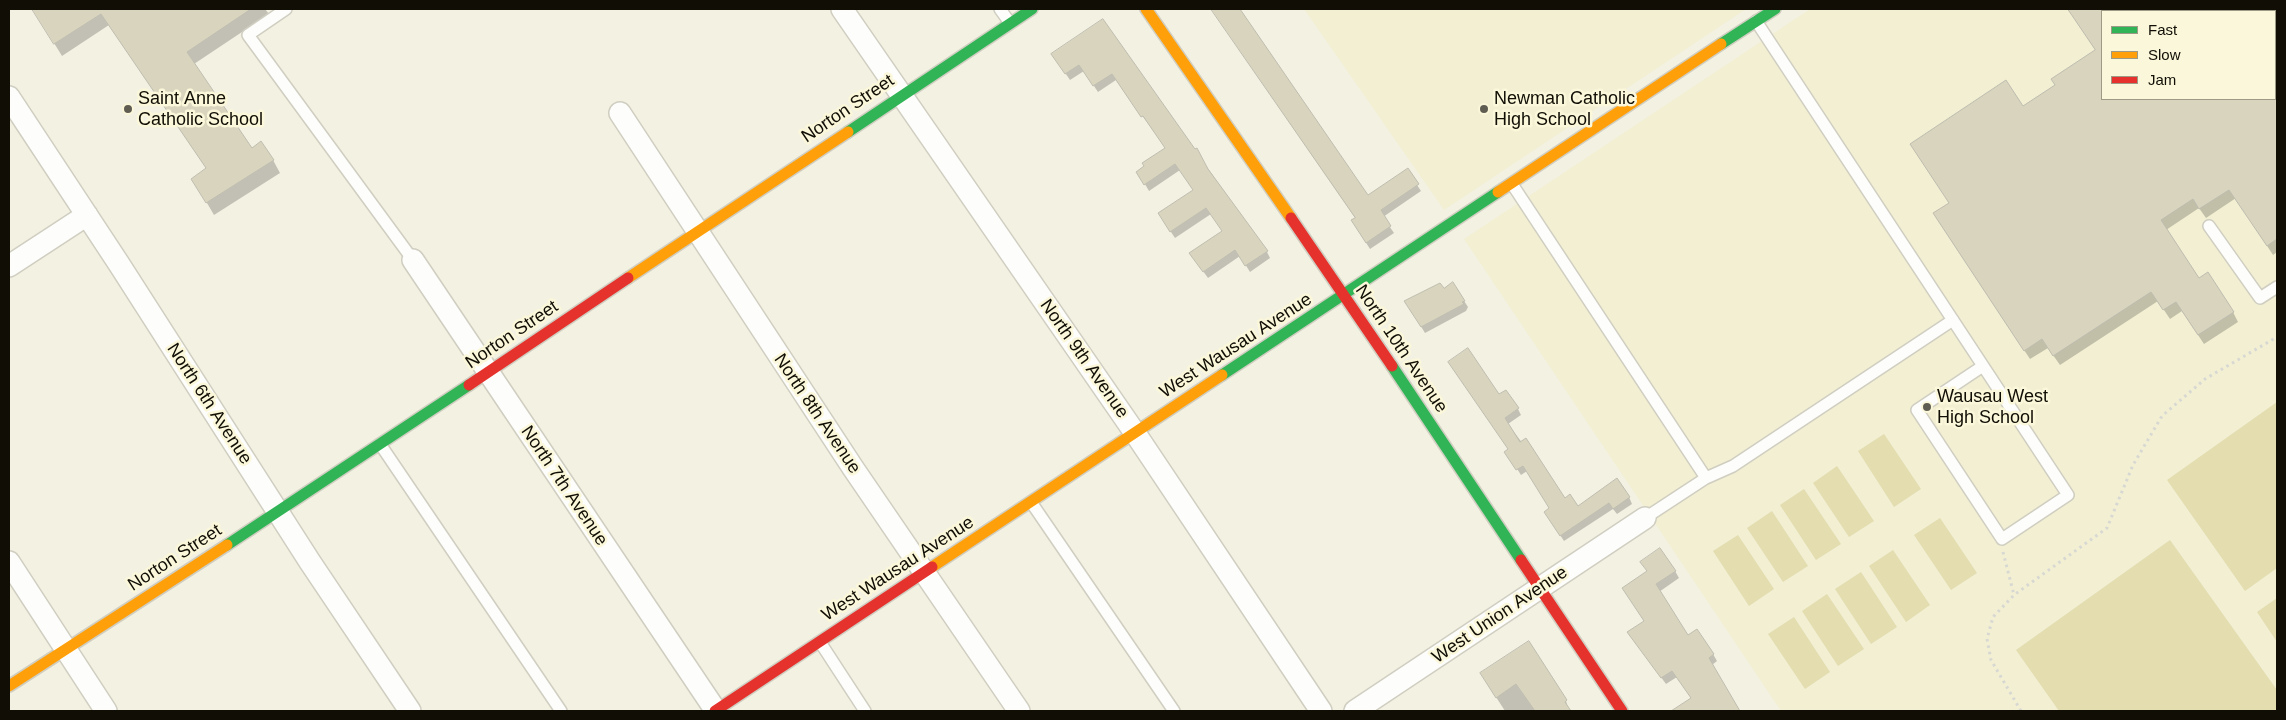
<!DOCTYPE html>
<html>
<head>
<meta charset="utf-8">
<style>
	body { margin:0 }
	#map { position:relative; width:2286px; height:720px; overflow:hidden; background:#f3f1e2; font-family:Arial,sans-serif }
	canvas { display:block }
	.frame { position:absolute; inset:0; border:10px solid #100e05; pointer-events:none }
	.legend { position:absolute; left:2101px; top:10px; width:175px; height:90px; box-sizing:border-box; background:#fbf7da; border:1px solid #9d9a85; margin:0; padding:6px 9px; list-style:none; font-size:15px; color:#100e05 }
	.legend li { display:flex; align-items:center; gap:10px; height:25px }
	.legend b { width:25px; border:1px solid #9d9a85 }
</style>
</head>
<body>
<div id="map">
<canvas width="2286" height="720"></canvas>
<div class="frame"></div>
<ul class="legend">
<li><b style="height:6px;background:#30b455"></b>Fast</li>
<li><b style="height:6px;background:#ff9f0a"></b>Slow</li>
<li><b style="height:6px;background:#e5322d"></b>Jam</li>
</ul>
</div>
<script>
const ctx = document.querySelector('canvas').getContext('2d');
ctx.lineJoin = 'round';
function fillPath(path, color) { ctx.fillStyle = color; ctx.fill(path, 'evenodd'); }
function trace(path, color, width, dash) { ctx.strokeStyle = color; ctx.lineWidth = width; ctx.lineCap = dash ? 'butt' : 'round'; ctx.setLineDash(dash || []); ctx.stroke(path); }
function label(font, color, halo, rows, align = 'center') {
  ctx.font = font + ' Arial,sans-serif'; ctx.lineWidth = 5; ctx.setLineDash([]); ctx.textBaseline = 'middle'; ctx.strokeStyle = halo; ctx.fillStyle = color; for (const [text, x, y, turn = 0] of rows) {
    ctx.save(); ctx.translate(x, y); ctx.rotate((+turn || 0) * Math.PI / 180); ctx.textAlign = isNaN(turn) ? turn : align; if (halo) ctx.strokeText(text, 0, 0); ctx.fillText(text, 0, 0); ctx.restore();
  }
}
fillPath(new Path2D(`
	M1304,9H1746L1444,210Z
	M1810,9H2277V711H1781L1464,239ZM2102,11H2275V99H2102Z`), '#f2efd3');
fillPath(new Path2D(`
	M2277,402V568L2245,591L2167,480Z
	M1884,434L1921,489L1894,507L1858,451Z
	M1837,466L1874,521L1849,537L1813,483Z
	M1804,489L1841,544L1816,560L1780,505Z
	M1772,511L1808,566L1783,582L1747,528Z
	M1940,518L1977,573L1951,590L1914,535Z
	M1738,535L1774,589L1749,606L1713,551Z
	M2170,540L2277,690V711H2059L2016,650Z
	M1893,550L1930,605L1906,622L1869,566Z
	M1861,572L1897,627L1871,644L1835,589Z
	M1827,594L1864,649L1838,666L1802,611Z
	M2277,598V642L2257,612Z
	M1794,617L1830,672L1805,689L1768,634Z`), '#e3ddb0');
fillPath(new Path2D(`
	M33,9H265L269,14L194,64L252,150L273,160L280,173L214,215L193,179L207,169L109,25L62,56Z
	M1213,9H1239L1368,197L1407,170L1421,191L1383,217L1394,233L1370,249L1356,227V218Z
	M2068,9H2277V252L2273,255L2236,198L2206,218L2199,208L2166,230L2198,280L2233,312L2238,322L2204,344L2182,311L2170,319L2158,301L2060,365L2048,348L2030,359L1940,223L1950,204L2023,108L2056,86L2096,50ZM2102,11H2275V99H2102Z
	M1103,20L1267,252L1270,258L1250,272L1240,256L1208,278L1195,260L1223,232L1211,214L1175,238L1163,220L1194,191L1180,170L1149,191L1142,179L1166,148L1116,80L1098,92L1084,71L1070,80L1057,61Z
	M1453,284L1468,307L1466,311L1425,333L1406,302L1443,290Z
	M1499,396L1518,409L1521,415L1508,424L1565,500L1578,507L1629,497L1632,504L1617,514L1613,509L1564,541L1549,518L1551,509L1527,471L1521,475L1510,458Z
	M1675,571L1679,578L1659,592L1688,637L1713,654L1717,661L1712,665L1739,711H1679L1677,709L1692,699L1677,677L1666,684L1633,639L1645,622L1628,595Z
	M1528,643L1566,701L1569,711H1505L1485,680Z`), '#0003');
const building = new Path2D(`
	M32,9H251L187,52L252,148L261,141L274,160L206,203L191,179L206,168L101,14L54,44Z
	M1211,9H1240L1368,195L1408,168L1419,184L1381,210L1391,226L1366,243L1351,220L1355,218Z
	M2068,9H2102V99H2277V239L2267,246L2229,190L2199,209L2193,199L2161,220L2199,278L2208,272L2234,312L2198,335L2176,302L2163,310L2151,292L2053,356L2042,339L2024,351L1933,213L1949,203L1910,144L2006,80L2023,106L2055,85L2051,79L2095,50Z
	M1103,19L1195,149L1197,148L1208,169L1268,251L1245,266L1235,250L1203,272L1189,253L1222,231L1206,208L1170,232L1158,213L1193,190L1175,164L1144,185L1136,172L1144,166L1142,163L1165,148L1143,116L1141,117L1112,74L1093,86L1079,65L1065,74L1051,54Z
	M1453,282L1465,301L1462,302L1464,304L1421,327L1404,301L1440,283L1444,288Z
	M1468,348L1499,394L1506,390L1519,408L1505,418L1520,442L1526,438L1565,498L1570,494L1578,506L1617,478L1630,497L1613,509L1609,503L1560,536L1544,512L1549,508L1523,466L1516,470L1504,452L1508,449L1448,362Z
	M1660,548L1676,571L1656,584L1688,635L1697,629L1714,654L1709,658L1740,711H1671L1691,698L1672,671L1661,678L1627,632L1644,621L1622,588L1647,571L1640,562Z
	M1529,641L1567,700L1565,702L1571,711H1535L1516,684L1496,698L1480,673Z`);
fillPath(building, '#d8d4bd');
trace(building, '#bfbdb0', 1);
const lane = new Path2D(`
	M286,9L248,35L413,260
	M1000,9L1010,23
	M1756,21L2068,495L2002,539L1917,410L1983,366
	M1512,184L1706,478
	M2209,226L2260,298L2277,287
	M380,444L561,711
	M1031,502L1174,711
	M1645,518L1706,478L1733,466L1953,320
	M820,642L865,711`);
const street = new Path2D(`
	M842,9L1135,433L1321,711
	M9,97L119,264L310,562L410,711
	M620,113L853,468L1019,711
	M413,260L716,711
	M9,266L87,215
	M9,562L106,711
	M1355,711L1645,518`);
const fast = new Path2D(`
	M1721,44L1775,9
	M848,132L1032,9
	M1392,366L1521,560
	M1222,375L1498,192
	M227,545L469,385`);
const slow = new Path2D(`
	M1146,9L1291,218
	M1498,192L1721,44
	M628,278L848,132
	M932,567L1222,375
	M9,686L227,545`);
const jam = new Path2D(`
	M1291,218L1392,366
	M469,385L628,278
	M1521,560L1622,711
	M715,711L932,567`);
trace(lane, '#d0cec1', 14);
trace(street, '#d0cec1', 24);
trace(fast, '#d0cec1', 14);
trace(slow, '#d0cec1', 14);
trace(jam, '#d0cec1', 14);
trace(new Path2D(`
	M2003,552L2014,595
	M2021,711L1991,660L1987,639L1993,617L2014,595L2107,528L2133,465L2162,416L2205,379L2277,337`), '#d8d8d3', 3, [2.5, 4]);
trace(lane, '#fdfdfb', 11);
trace(street, '#fdfdfb', 21);
trace(fast, '#30b455', 11);
trace(slow, '#ff9f0a', 11);
trace(jam, '#e5322d', 11);
for (const [x, y, r, color] of [
	[128,109,5,"#5f5d52"],
	[1484,109,5,"#5f5d52"],
	[1927,407,5,"#5f5d52"]
]) { const dot = new Path2D(); dot.arc(x, y, r, 0, 2 * Math.PI); ctx.fillStyle = color; ctx.fill(dot); trace(dot, '#fbf7da', 2); }
label('18px', '#100e05', '#fbf7da', [
	["Saint Anne",138,99],
	["Catholic School",138,120],
	["Newman Catholic",1494,99],
	["High School",1494,120],
	["Wausau West",1937,397],
	["High School",1937,418]
], 'left');
label('18px', '#100e05', '#fbf7da', [
	["Norton Street",848,109,-34],
	["Norton Street",512,335,-34],
	["West Wausau Avenue",1236,346,-33],
	["North 10th Avenue",1401,349,56],
	["North 9th Avenue",1084,359,55],
	["North 6th Avenue",209,404,57],
	["North 8th Avenue",817,414,56],
	["North 7th Avenue",564,486,56],
	["Norton Street",175,558,-33],
	["West Wausau Avenue",898,569,-33],
	["West Union Avenue",1500,615,-34]
]);
</script>
</body>
</html>
